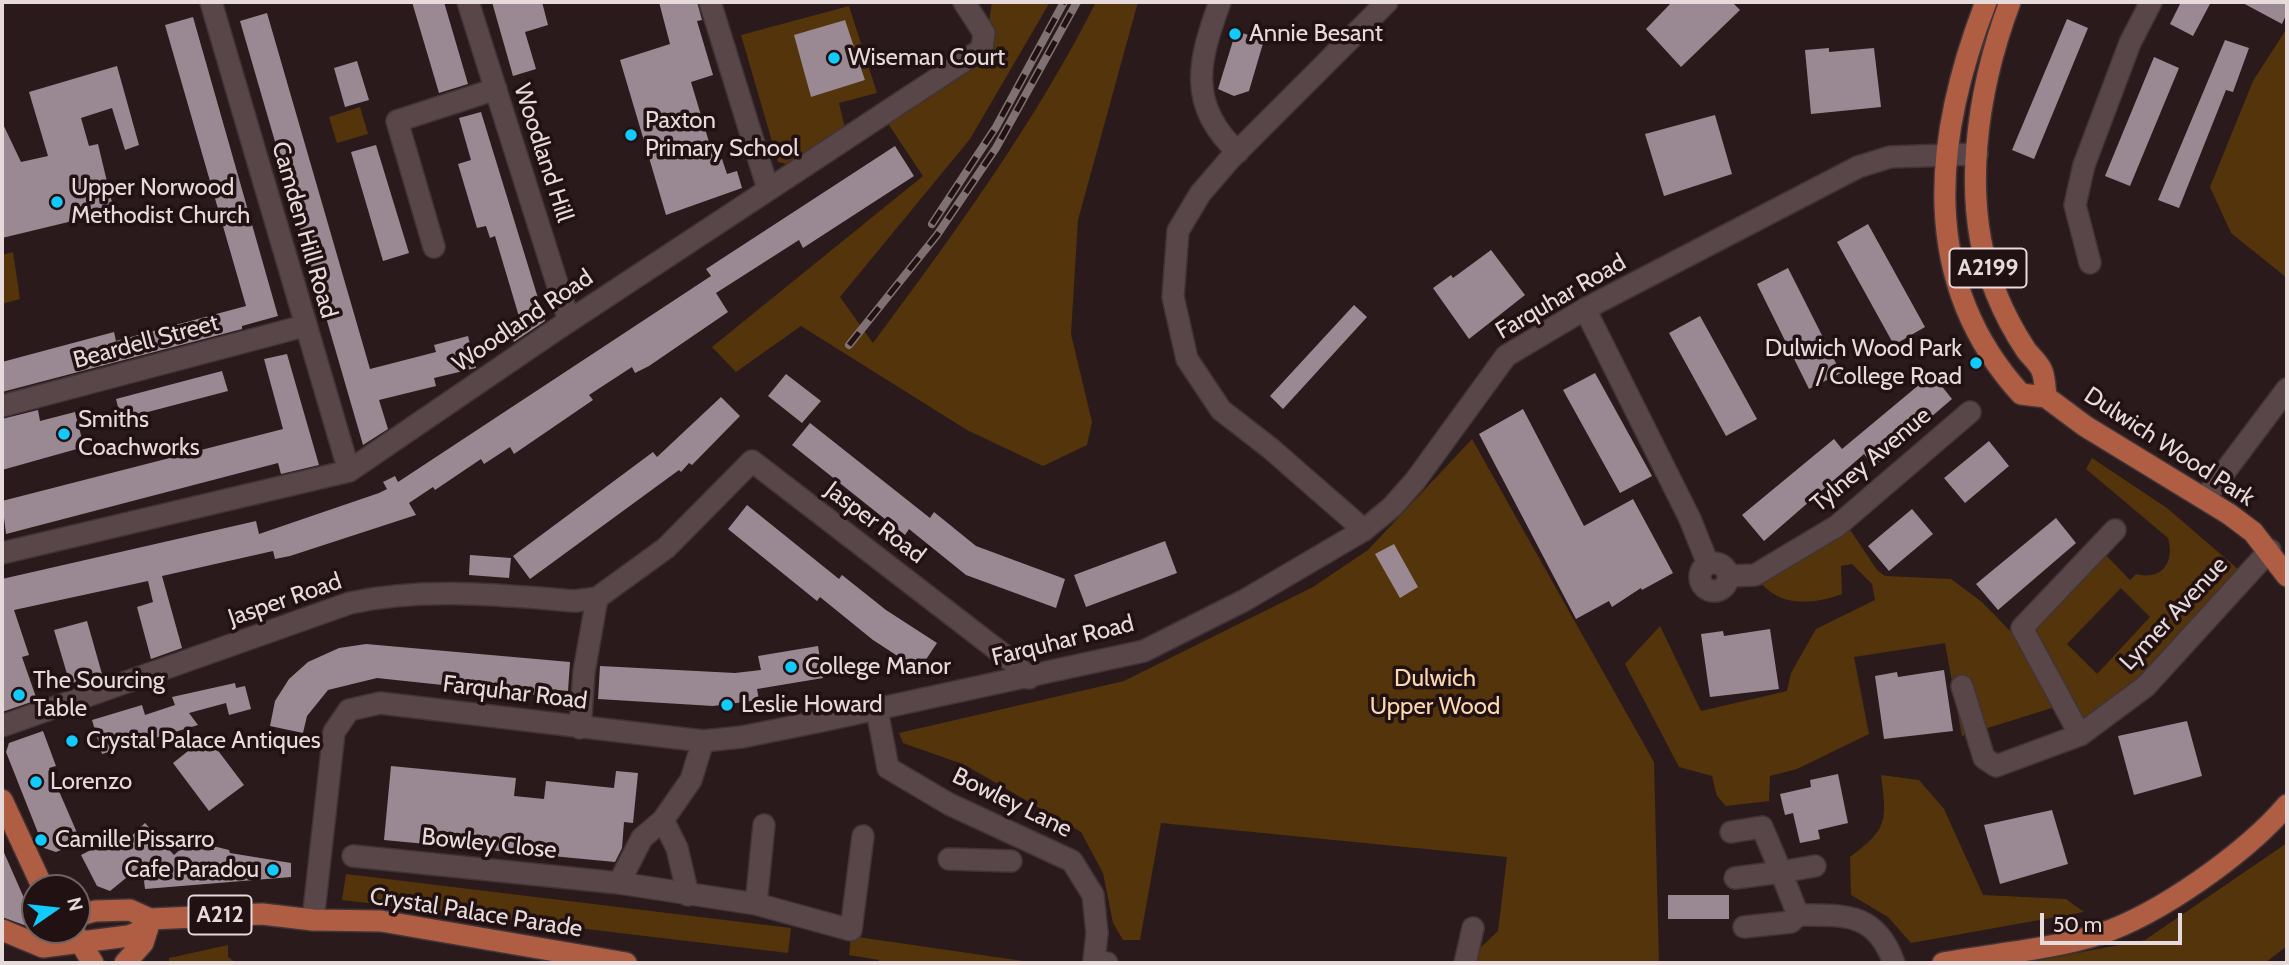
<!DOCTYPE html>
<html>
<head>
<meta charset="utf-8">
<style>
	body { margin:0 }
	#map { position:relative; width:2289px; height:965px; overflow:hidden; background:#2a1a1c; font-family:Cabin,sans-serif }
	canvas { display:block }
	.frame { position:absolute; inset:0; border:4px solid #e6dadb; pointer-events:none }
	.north { position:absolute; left:21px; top:874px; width:70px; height:70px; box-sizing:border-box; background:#211113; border:2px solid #706163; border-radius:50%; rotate:76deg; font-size:19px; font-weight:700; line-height:28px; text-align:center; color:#e6dadb }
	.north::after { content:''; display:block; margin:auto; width:24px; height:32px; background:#12cafb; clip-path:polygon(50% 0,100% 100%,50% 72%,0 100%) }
	.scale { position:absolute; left:2040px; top:913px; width:142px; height:32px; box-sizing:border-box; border:4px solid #e6dadb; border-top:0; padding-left:9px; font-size:21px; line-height:24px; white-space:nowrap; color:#e6dadb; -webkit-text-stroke:5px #211113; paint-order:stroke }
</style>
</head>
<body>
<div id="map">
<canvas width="2289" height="965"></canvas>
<div class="frame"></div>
<div class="north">N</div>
<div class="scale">50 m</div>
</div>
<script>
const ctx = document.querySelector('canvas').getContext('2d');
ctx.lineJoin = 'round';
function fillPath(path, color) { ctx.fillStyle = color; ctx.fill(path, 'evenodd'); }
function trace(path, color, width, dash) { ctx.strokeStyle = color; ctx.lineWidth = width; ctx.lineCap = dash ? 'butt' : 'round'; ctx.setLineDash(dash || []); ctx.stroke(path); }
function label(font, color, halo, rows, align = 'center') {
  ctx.font = font + ' Cabin,sans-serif'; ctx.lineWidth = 7; ctx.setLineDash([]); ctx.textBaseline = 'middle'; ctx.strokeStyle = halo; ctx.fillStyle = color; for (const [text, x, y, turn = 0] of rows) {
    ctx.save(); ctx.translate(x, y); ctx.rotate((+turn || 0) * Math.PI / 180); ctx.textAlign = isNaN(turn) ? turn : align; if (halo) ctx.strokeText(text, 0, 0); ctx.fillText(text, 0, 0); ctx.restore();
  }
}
fillPath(new Path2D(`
	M992,2H1050L970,139L840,297L873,343C954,234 1035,123 1096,2H1138L1078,220L1071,334L1092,422L1087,445L1043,466L967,430L801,326L736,372L712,347L923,176L885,119L984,55Z
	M849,6L877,93L839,103L845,128L787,164L778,162L741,35ZM844,20L854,62L859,61L865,80L841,87L827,79L830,91L811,97L806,78L819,74L826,40L823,27Z
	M2287,28V278L2231,233L2210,187L2253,81Z
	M360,107L368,134L337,143L329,117Z
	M13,252L20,299L2,304V255Z
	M1472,439L1654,762L1659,963H1476L1479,949L1498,931L1507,857L1161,823L1140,940H1123L1113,923L1103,873L1081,832L965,765L903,743L899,733L1124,681L1313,587L1368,550Z
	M2092,458L2167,508L2246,576L2080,735L2022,628L2098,547L2130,580L2136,574C2162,581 2175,562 2168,538L2086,469ZM2121,588L2150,617L2097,674L2067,644Z
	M1849,528L1877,570L1885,576L1951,579L1982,602L2013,634L2055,707L1962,736L1945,643L1854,657L1869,734L1797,769L1770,776L1769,801L1726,806L1717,796L1712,776L1679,767L1625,664L1660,626L1701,711L1787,691L1791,673L1816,629L1875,600L1872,584L1852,564L1841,566L1842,594C1810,606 1775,607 1755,575Z
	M1881,775L1919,780L1944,809L1983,895L2066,899L2084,912L1911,943L1888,917L1851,895L1850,857C1888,829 1887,821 1881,775Z
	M2287,843V946L2265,963H2025L2145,940Z
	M346,874L791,928L788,953L342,900Z
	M851,936L1037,963H879V960L849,955Z
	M228,945V957L236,963H169V958Z`), '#53340b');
fillPath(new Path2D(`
	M412,2H444L468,84L439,93Z
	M492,2H542L548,25L525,32L536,69L513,76Z
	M659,2H697L702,20L697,21L713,75L691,82L715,162L722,159L727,174L737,171L742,188L666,215L620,60L670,44Z
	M1672,2H1732L1740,10L1681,67L1646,29Z
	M2181,2H2211L2193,36L2170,24Z
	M2241,2H2287V13L2282,24Z
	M267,13L370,369L436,352L434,345L468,336L476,368L434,378L436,386L379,400L388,429L363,445L240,21Z
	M193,17L278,316L242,326V329L2,392V362L114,332L116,341L246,306L165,25Z
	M2067,19L2088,28L2034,159L2012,150Z
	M845,20L865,80L811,97L794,35Z
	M1236,31L1264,40L1249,91L1234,96L1218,89Z
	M2225,40L2249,48L2233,92L2226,90L2179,208L2158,200Z
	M1829,48V52L1874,48L1881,107L1811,114L1805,50Z
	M2154,57L2179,68L2130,186L2105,176Z
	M357,61L369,100L345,107L334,68Z
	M117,66L139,145L125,150L112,108L81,118L89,146L98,144L114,211L2,238V122L21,162L48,156L29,92Z
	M481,112L545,321L514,342L511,334L523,330L495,236L490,238L486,226L477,228L458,164L471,160L459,118Z
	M1715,115L1732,174L1664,196L1645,134Z
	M376,145L409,253L383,261L351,152Z
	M895,146L914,176L803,248L799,240L716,293L728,312L649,366L635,373L632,367L589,395L593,400L514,454L510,447L484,464L481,459L435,490L433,487L409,503L416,515L290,556L275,559L273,551L162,576L182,648L151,659L137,607L153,602L148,581L14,610L29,655L22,657L37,700L2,712V579L256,521L259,534L379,493L387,489L383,482L395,476L398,482L711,276L706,269Z
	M1868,224L1925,327L1894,345L1837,242Z
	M1491,250L1525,295L1469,339L1433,288L1451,275L1453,278Z
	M1788,268L1841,373L1809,389L1757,284Z
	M1354,305L1367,317L1283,409L1270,396Z
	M1700,316L1757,419L1726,436L1669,333Z
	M287,354L319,465L281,474L278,463L6,534L2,501L283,429L264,359Z
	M222,371L228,391L121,419L116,399Z
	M1595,373L1652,476L1620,493L1563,390Z
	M786,374L821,401L802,423L768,396Z
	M1932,374L1952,399L1874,466L1864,454L1764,541L1742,515L1834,439L1842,449Z
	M721,397L740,416L692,465L689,463L681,472L679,470L530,579L513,556L653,452L657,457Z
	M1523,409L1584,526L1633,499L1673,573L1642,590L1641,588L1612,607L1609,601L1576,619L1479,434Z
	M38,410L40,421L75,412L84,447L2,470V419Z
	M810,423L930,518L934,512L976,546L1065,579L1056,608L966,575L909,529L905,535L792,445Z
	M1989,441L2009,466L1965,503L1944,478Z
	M747,505L839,579L842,575L886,610L937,643L919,670L873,640L820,597L817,601L728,529Z
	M1912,509L1933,534L1889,571L1868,546Z
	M2056,518L2076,543L1998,610L1976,584Z
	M1165,541L1177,573L1086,607L1074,575Z
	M1394,544L1418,587L1400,598L1375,554Z
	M470,555L511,558L509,578L469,575Z
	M87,621L102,674L70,684L54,630Z
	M1770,629L1779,689L1710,697L1701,634L1723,631L1724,636Z
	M366,644L570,662L568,691L536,688V695L377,678L328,690L307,716L303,733L270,726L275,701L289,679L308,662L339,648Z
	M818,646L823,678L757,689L759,700L713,706L598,699L600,666L735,673L761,670L758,656Z
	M1944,670L1953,731L1884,739L1875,676L1897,672L1898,677Z
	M235,683L236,688L245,686L251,709L229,715L226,703L189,713L198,725L102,754L92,720L142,705L145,715L175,705L172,697Z
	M2187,721L2202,776L2134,795L2118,736Z
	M43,731L56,766L49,768L81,842L56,852L44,848L6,752L9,743Z
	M207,736L244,785L209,811L173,763Z
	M391,766L516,778L514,796L544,799L546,781L614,788L616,771L638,773L633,823L624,822L622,848L615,862L384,840Z
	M1838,774L1848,823L1818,830L1820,839L1800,843L1793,813L1785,815L1780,794L1811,787L1810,780Z
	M2052,810L2068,864L2000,884L1984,825Z
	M145,823L174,855L182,848L214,850L213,846L229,850L230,853L291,863V877L145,889L142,865L110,891L97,886L81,855L111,840L116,851Z
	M2,848L35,923V929L2,917Z
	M1668,895H1729V919H1668Z`), '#9a8993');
const minor = new Path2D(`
	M211,2L349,471
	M468,2L569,321
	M710,2L768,189
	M1220,2C1199,59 1186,105 1238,152
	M434,247L397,121L496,89
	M2090,263L2075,205L2084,165L2130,43L2151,2
	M1585,309L1690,519L1708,564
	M2,406L304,326
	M2205,498L2287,389
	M1364,530L1270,448L1221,410L1187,359L1173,297L1178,231L1200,194L1230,159L1387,2
	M2,553L349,471L557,329L982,49L984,33L964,2
	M1700 577a14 14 0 1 1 28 0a14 14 0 1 1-28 0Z
	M1728,576L1755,575L1837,526L1970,412
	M1962,686L1984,758L1996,766L2080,735L2146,686L2270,550
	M877,710L888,768L949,804L1072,861L1093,895L1097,933L1094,961L1107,963
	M2,726L350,603C425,587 499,595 575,601L597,598L666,548L752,461L1013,662L1029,678
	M580,728L584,672L597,598
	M2080,735L2022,628L2115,530
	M663,820L677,848L688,895
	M1731,832L1762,827L1781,872L1735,878
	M353,856L619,883L756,904L851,930L863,836
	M949,859L1011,861
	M1815,866L1781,872L1798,915C1845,915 1876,912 1894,963
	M619,883L642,838L663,820L691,780L703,741
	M756,904L764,825
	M313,920L334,732L349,710L380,703L703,741L742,737L826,720L1144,651L1245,600L1364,530L1392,507L1415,481L1506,356L1585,309L1858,167L1890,157L1977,154
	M1744,927L1791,922L1798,915
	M1465,963L1473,928`);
const major = new Path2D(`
	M1986,2C1934,136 1917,280 2021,394L2046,397L2085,426L2229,514L2253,532L2287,576
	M2010,2C1977,90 1959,203 1996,293C2004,313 2014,332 2026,350C2031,357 2039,363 2042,371C2045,378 2045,389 2046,397
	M2,800L43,888
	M77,916L95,911L130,910L150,919L262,914L313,920L381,921L626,963
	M2,930L43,947L128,936L137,933L150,919
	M74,932L93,963
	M125,963L143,943L149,924
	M1943,963C1992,954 2054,949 2100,934C2160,914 2246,853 2287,805`);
trace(minor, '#413436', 24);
trace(major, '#413436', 24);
trace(minor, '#594648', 21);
trace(major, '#af5d43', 21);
const rail = new Path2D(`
	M932,224L996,127L1064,2
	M849,345L937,235L996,148L1077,2`);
trace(rail, '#807273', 8);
trace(rail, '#211113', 5, [16]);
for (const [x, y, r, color] of [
	[1235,34,7,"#12cafb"],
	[834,58,7,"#12cafb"],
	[631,135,7,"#12cafb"],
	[57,202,7,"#12cafb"],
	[1976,363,7,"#12cafb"],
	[64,434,7,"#12cafb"],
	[791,667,7,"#12cafb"],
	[19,695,7,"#12cafb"],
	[727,705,7,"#12cafb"],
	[72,741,7,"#12cafb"],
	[36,782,7,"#12cafb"],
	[41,840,7,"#12cafb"],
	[273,870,7,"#12cafb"]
]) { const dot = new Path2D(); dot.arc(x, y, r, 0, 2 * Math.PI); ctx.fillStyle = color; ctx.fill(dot); trace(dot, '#211113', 2.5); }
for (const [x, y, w] of [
	[1988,268,77],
	[220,915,63]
]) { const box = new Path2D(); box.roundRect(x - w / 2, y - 19.5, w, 39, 5); ctx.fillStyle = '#211113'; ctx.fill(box); trace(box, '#e6dadb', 2); }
label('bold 23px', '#e6dadb', null, [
	["A2199",1988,268],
	["A212",220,915]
]);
label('24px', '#e6dadb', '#211113', [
	["Annie Besant",1249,34],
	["Wiseman Court",848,58],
	["Paxton",645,121],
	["Primary School",645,149],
	["Upper Norwood",71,188],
	["Methodist Church",71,216],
	["Dulwich Wood Park",1962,349,"right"],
	["/ College Road",1962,377,"right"],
	["Smiths",78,420],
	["Coachworks",78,448],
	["College Manor",805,667],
	["The Sourcing",33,681],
	["Table",33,709],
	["Leslie Howard",741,705],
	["Crystal Palace Antiques",86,741],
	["Lorenzo",50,782],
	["Camille Pissarro",55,840],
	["Cafe Paradou",259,870,"right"]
], 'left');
label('24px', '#e6dadb', '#211113', [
	["Woodland Hill",543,153,72],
	["Camden Hill Road",304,230,74],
	["Farquhar Road",1561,297,-30],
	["Woodland Road",523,321,-34],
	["Beardell Street",146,342,-15],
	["Dulwich Wood Park",2169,447,33],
	["Tylney Avenue",1871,460,-40],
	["Jasper Road",875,523,37],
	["Jasper Road",285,600,-19],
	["Lymer Avenue",2174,614,-47],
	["Farquhar Road",1063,641,-14],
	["Farquhar Road",515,693,7],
	["Bowley Lane",1012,803,26],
	["Bowley Close",489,844,6],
	["Crystal Palace Parade",476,913,9]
]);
label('24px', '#fcd8b0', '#211113', [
	["Dulwich",1435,679],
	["Upper Wood",1435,707]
]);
</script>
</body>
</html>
